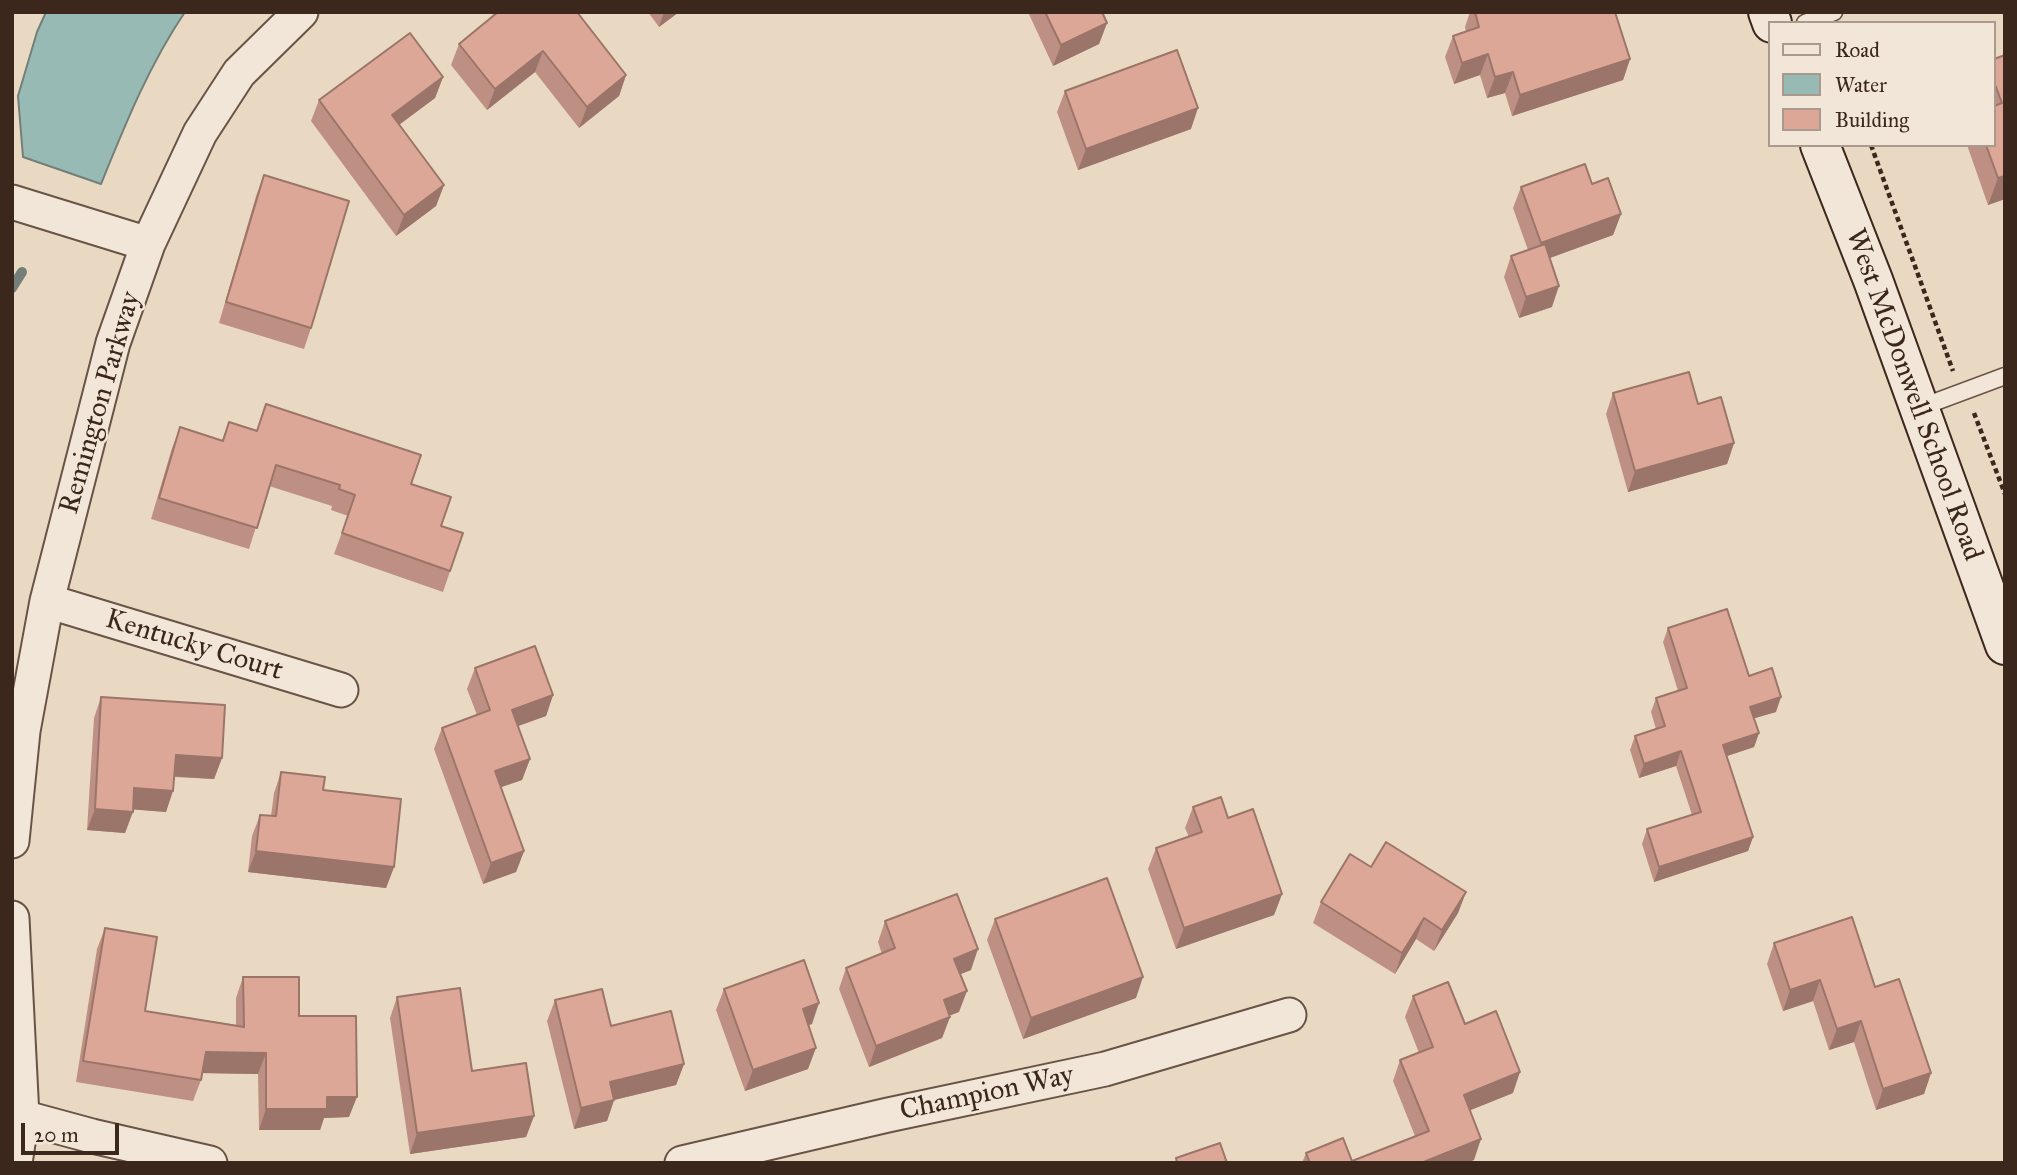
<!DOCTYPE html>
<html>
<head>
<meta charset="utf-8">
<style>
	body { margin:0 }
	#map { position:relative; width:2017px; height:1175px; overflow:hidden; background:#ead9c2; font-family:"IM FELL Great Primer",serif }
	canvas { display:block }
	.frame { position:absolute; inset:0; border:14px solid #3c271d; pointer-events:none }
	.legend { position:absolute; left:1768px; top:21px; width:228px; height:126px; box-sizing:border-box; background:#f1e6d7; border:2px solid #a99a8d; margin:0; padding:9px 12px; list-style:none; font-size:21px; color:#3c271d }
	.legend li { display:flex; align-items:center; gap:14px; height:35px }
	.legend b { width:35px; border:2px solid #a99a8d }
	.scale { position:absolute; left:21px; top:1123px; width:98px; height:32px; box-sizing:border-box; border:4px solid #3c271d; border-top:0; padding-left:9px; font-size:21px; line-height:24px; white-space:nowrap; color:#3c271d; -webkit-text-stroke:5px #f1e6d7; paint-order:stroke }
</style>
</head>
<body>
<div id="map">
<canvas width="2017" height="1175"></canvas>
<div class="frame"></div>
<ul class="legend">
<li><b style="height:9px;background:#f1e6d7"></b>Road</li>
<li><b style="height:19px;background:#98bab4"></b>Water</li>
<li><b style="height:19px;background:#dda798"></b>Building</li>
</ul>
<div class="scale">20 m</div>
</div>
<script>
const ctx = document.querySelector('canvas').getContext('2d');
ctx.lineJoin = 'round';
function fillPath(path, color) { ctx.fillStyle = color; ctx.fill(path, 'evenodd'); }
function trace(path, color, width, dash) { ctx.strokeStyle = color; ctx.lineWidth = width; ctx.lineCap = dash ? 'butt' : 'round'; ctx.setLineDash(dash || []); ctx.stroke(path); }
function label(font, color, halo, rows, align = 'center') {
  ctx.font = font + ' "IM FELL Great Primer",serif'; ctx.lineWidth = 5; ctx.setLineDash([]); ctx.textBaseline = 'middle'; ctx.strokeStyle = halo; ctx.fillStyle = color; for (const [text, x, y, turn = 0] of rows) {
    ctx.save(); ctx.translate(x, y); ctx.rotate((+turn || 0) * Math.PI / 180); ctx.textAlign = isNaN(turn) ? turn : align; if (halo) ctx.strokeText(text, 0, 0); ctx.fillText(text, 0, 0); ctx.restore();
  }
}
const water = new Path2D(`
	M46,12H185C149,65 125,125 101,184L23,157L18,96L37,32Z`);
fillPath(water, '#98bab4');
trace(water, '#737f78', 2);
trace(new Path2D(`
	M12,288L22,272`), '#737f78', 10);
const service = new Path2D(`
	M1805,23L1834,12
	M1919,408L2005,376`);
const minor = new Path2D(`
	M12,202L148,244
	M47,601L341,690
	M12,841L23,731L47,601L113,343L148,244L200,133L239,73L301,12
	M12,918L22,1117L15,1163
	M22,1117L92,1136L210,1163
	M682,1163L888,1115L1105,1069L1289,1015`);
const secondary = new Path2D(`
	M1768,12L1772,23
	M1820,145L1873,280L2005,645`);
trace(service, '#685446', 19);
trace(minor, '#685446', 37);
trace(secondary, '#3c271d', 42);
trace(new Path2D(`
	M1871,145L1953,371
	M1974,413L2005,494`), '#3c271d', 4.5, [5, 3.5]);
trace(service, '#f1e6d7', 16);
trace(minor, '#f1e6d7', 33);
trace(secondary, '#f1e6d7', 38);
fillPath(new Path2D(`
	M491,12H577L626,75L619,96L579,128L535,72L487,110L451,65L459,44L494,16Z
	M648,12H679L659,27Z
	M1028,12H1102L1107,23L1099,44L1053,66Z
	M1470,12H1615L1630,59L1623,80L1512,116L1505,93L1487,98L1480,75L1454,84L1445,57L1453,36L1466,32L1465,27Z
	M2005,55V199L1988,205L1967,145H1994V59Z
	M443,77L435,98L399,125L444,185L436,206L396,236L311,121L319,100Z
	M1065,91L1191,129L1078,170L1057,112Z
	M264,175L311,328L304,349L219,323L256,196Z
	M1592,184L1621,214L1613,235L1550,258L1552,307L1519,318L1504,277L1511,256L1528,250L1513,208L1521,187Z
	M1613,393L1698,404L1734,443L1727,464L1628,492L1606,414Z
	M266,404L411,484L441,526L463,533L443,592L334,554L348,516L331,510L332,506L269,486L249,549L151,519L172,448L180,427L222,440L229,422L257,430Z
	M1668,628L1749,676L1776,712L1754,718L1759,733L1754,747L1727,756L1753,837L1748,851L1654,882L1642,844L1647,829L1692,815L1676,766L1639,778L1630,750L1635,736L1656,729L1651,712L1656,698L1678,691L1663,642Z
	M475,668L553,695L546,716L518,726L530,759L522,780L501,787L524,851L516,872L483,884L434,749L442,728L477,715L467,689Z
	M101,697L222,758L214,779L174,777L166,812L133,809L125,833L87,830L94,718Z
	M281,772L323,790L394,867L386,888L248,872L252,836L260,815L271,816L274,793Z
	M1193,807L1228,818L1282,894L1274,915L1176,949L1148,869L1156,848L1189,837L1185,828Z
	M1371,867L1466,892L1458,913L1434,951L1416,939L1395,974L1313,923L1321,902Z
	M995,919L1136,998L1023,1039L987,940Z
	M885,921L971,970L960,974L959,1012L950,1015V1017L942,1038L869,1067L839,989L846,968L882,954L878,942Z
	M105,928L145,1011L236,1025V998L243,977L299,1016L349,1117L324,1118L320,1130H259L258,1074L202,1073L201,1080L193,1101L76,1082L97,949Z
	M1774,943L1875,987L1931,1073L1924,1094L1876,1110L1854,1042L1829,1050L1813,1001L1783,1011L1767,964Z
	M724,989L812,1024L808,1025V1069L745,1091L716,1010Z
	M1413,996L1465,1024L1513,1093L1470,1110L1474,1160L1466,1163H1302L1306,1153L1352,1161L1415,1136L1393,1081L1400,1060L1419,1053L1405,1017Z
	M397,997L472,1071L534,1116L526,1137L410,1154L390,1018Z
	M555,1000L611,1026L684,1064L676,1085L614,1100L607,1121L574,1129L547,1021Z`), '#be9083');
fillPath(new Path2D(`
	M664,12H679L659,27Z
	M1107,23L1099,44L1053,66L1061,45Z
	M543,51L535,72L487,110L495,89Z
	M1488,54L1480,75L1454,84L1462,63Z
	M1630,59L1623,80L1512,116L1520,95Z
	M1513,72L1505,93L1487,98L1495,77Z
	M626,75L619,96L579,128L587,107Z
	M443,77L435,98L384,136L392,115Z
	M1198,108L1191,129L1078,170L1086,149Z
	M2005,176V199L1988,205L1998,178Z
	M444,185L436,206L396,236L404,215Z
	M1621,214L1613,235L1533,264L1541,243Z
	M1559,286L1552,307L1519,318L1526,297Z
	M1734,443L1727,464L1628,492L1635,471Z
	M553,695L546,716L504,731L512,710Z
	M1781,697L1776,712L1745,721L1750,707Z
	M1759,733L1754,747L1718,759L1723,745Z
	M1681,751L1676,766L1639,778L1644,764Z
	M176,755L222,758L214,779L168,776Z
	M530,759L522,780L487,792L495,771Z
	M134,788L173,791L166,812L127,809Z
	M95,809L133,812L125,833L87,830Z
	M1753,837L1748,851L1654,882L1659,867Z
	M256,851L394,867L386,888L248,872Z
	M524,851L516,872L483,884L491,863Z
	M1466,892L1458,913L1434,951L1442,930Z
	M1282,894L1274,915L1176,949L1184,928Z
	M1424,918L1416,939L1395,974L1402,953Z
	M978,949L971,970L946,980L954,959Z
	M1143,977L1136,998L1023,1039L1031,1018Z
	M1820,980L1813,1001L1783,1011L1790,990Z
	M967,991L959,1012L936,1021L944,1000Z
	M819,1003L812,1024L795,1030L803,1009Z
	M950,1017L942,1038L869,1067L876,1046Z
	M1861,1021L1854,1042L1829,1050L1837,1029Z
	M816,1048L808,1069L745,1091L753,1070Z
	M206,1052L266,1053L258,1074L198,1073Z
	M684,1064L676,1085L614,1100L607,1121L574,1129L581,1108L610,1082Z
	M1520,1072L1513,1093L1456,1116L1464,1095Z
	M1931,1073L1924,1094L1876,1110L1883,1089Z
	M327,1097H357L349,1117L324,1118L320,1130H259L266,1109Z
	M534,1116L526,1137L410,1154L417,1133Z
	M1481,1139L1474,1160L1466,1163H1421Z`), '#9b756a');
const building = new Path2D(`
	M498,12H577L626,75L587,107L543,51L495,89L459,44Z
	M1045,12H1102L1107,23L1061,45Z
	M1475,12H1615L1630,59L1520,95L1513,72L1495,77L1488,54L1462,63L1453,36L1479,27Z
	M410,33L443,77L392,115L444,185L404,215L319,100Z
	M1177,50L1198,108L1086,149L1065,91Z
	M2005,55V176L1998,178L1986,145H1994V106L2002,103L1994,82V59Z
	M1585,164L1592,184L1608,178L1621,214L1541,243L1521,187Z
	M264,175L349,201L311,328L226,302Z
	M1545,244L1559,286L1526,297L1511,256Z
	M1689,372L1698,404L1721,397L1734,443L1635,471L1613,393Z
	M266,404L421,455L411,484L451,497L441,526L463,533L450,571L342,533L355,495L339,489L340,485L276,465L257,528L159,498L180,427L223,441L229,422L257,431Z
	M1727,609L1749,676L1772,668L1781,697L1750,707L1759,733L1723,745L1753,837L1659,867L1647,829L1701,812L1681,751L1644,764L1635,736L1665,726L1656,698L1687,688L1668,628Z
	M535,646L553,695L512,710L530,759L495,771L524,851L491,863L442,728L490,710L475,668Z
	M101,697L225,705L222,758L176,755L173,791L134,788L133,812L95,809Z
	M281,772L325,777L323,790L401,799L394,867L256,851L260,815L276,816Z
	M1221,797L1228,818L1253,809L1282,894L1184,928L1156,848L1202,832L1193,807Z
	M1386,842L1466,892L1442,930L1424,918L1402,953L1321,902L1350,854L1371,867Z
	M1107,878L1143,977L1031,1018L995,919Z
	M957,894L978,949L954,959L967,991L944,1000L950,1017L876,1046L846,968L895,948L885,921Z
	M1852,917L1875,987L1899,979L1931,1073L1883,1089L1861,1021L1837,1029L1820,980L1790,990L1774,943Z
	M105,928L157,937L145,1011L244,1027L243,977H299V1016H356L357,1097H327V1109H266V1053L206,1052L201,1080L83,1061Z
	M804,960L819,1003L803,1009L816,1048L753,1070L724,989Z
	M1448,982L1465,1024L1496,1011L1520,1072L1464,1095L1481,1139L1421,1163H1310L1306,1153L1343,1138L1352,1161L1429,1131L1400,1060L1433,1047L1413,996Z
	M460,988L472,1071L526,1063L534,1116L417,1133L397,997Z
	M602,989L611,1026L671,1011L684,1064L610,1082L614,1100L581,1108L555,1000Z
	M1220,1143L1227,1163H1177L1176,1158Z`);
fillPath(building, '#dda798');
trace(building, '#9b756a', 2);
label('28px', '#3c271d', '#f1e6d7', [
	["West McDonwell School Road",1913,395,70],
	["Remington Parkway",101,403,-74],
	["Kentucky Court",194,646,17],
	["Champion Way",987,1094,-12]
]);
</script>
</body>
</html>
